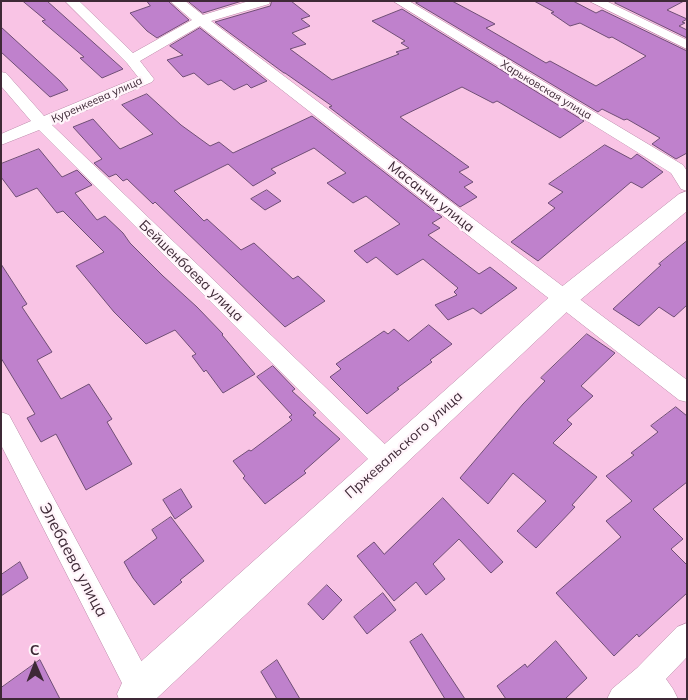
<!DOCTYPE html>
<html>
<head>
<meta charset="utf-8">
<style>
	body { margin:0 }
	#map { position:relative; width:688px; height:700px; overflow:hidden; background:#f9c4e5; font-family:Mulish,sans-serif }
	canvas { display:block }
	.frame { position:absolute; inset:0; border:2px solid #3e2936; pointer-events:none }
	.north { position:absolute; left:10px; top:640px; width:50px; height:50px; -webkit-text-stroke:4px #fff4fa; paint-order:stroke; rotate:359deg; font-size:14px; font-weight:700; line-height:20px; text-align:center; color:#3e2936 }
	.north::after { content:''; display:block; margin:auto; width:18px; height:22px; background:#3e2936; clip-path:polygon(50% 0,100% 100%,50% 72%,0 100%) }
</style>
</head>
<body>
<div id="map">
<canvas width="688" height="700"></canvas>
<div class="frame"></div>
<div class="north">С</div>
</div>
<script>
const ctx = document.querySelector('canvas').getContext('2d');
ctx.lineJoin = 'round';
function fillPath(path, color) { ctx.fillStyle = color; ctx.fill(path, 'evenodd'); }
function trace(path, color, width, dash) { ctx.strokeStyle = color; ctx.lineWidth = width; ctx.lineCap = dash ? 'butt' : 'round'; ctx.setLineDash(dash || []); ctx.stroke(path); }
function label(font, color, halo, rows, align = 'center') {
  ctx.font = font + ' Mulish,sans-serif'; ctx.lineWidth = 4.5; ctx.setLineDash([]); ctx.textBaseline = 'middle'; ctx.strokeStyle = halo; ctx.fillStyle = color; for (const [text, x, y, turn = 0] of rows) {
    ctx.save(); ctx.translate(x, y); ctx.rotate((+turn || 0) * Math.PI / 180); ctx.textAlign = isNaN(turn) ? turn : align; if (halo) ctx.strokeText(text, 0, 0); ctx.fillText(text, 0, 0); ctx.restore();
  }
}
const building = new Path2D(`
	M23,1H47L123,69L102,78L80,58L84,57L44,23L42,21L45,20Z
	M147,1H168L189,20L157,38L147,31L130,13L150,6Z
	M188,1H242L203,13Z
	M272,1H291L310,16L301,19L310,26L292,33L306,44L290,49L332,80L399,54L396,52L409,48L401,43L405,41L372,21L402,9L584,121L560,138L497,101L493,103L462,87L400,117L469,167L459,172L473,182L464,187L477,197L460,207L329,107L332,106L285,73H284L215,22L270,6Z
	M421,1H452L495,24L486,28L529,53L546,63L550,61L596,86L646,56L612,37L609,38L580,23L570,26L551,13L554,12L534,1H573L596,13L602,10L687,51V153L676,159L652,144L660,138L627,119L624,120L602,109L598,112L416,3Z
	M618,1H684L667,10L687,19L682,22L685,23L679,26L687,30V38L615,3Z
	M1,27L60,81L68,90L50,97L1,52Z
	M200,28L267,81L251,88L247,84L234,90L221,80L208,85L194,73L183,77L167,60L183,55L170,46Z
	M147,94L181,125L210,146L219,142L233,153L312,116L442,217L432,223L440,228L428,235L479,274L490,267L517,288L481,314L473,308L448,320L435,305L457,295L454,292L458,288L423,259L397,275L376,257L367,263L354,251L400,224L366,196L353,203L327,183L346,173L314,148L271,169L276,173L253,186L228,164L174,191L204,221L207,219L241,250L254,243L293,279L298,276L325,301L285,327L155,202L153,204L127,179L123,181L116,174L109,177L94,163L102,159L73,127L93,119L120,149L153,134L122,105Z
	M605,145L631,159L637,154L663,172L642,188L631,182L538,261L511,242L555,208L548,203L563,192L549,184Z
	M39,149L62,177L77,170L92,185L75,193L97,220L105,216L123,233L130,243L163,276L197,307L223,334L222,335L255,374L223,393L206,370L204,372L192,356L196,354L175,330L146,344L114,312L76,266L104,252L63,211L57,213L37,188L16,197L1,177V164Z
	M267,190L281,201L265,210L251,199Z
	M687,241V305L674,317L659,307L639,326L613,309L661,265L659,264Z
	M1,264L27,304L22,307L52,352L37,360L61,399L89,384L112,419L107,422L132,464L86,490L56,434L41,442L27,418L35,414L1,358Z
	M429,325L452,344L430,360L432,362L397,388L399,389L367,414L330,377L341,369L336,364L384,331L388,334L394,329L408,341Z
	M587,334L615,353L581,386L593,396L567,420L572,424L553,443L597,477L572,505L575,507L536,548L517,531L546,501L513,473L488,504L460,478L523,404L545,381L541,378Z
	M273,366L295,389L292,391L316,413L313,415L340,439L304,471L306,473L265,504L243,478L245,476L233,461L249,450L251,451L292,420L289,417L292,415L257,377Z
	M676,407L687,416V482L653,509L683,539L671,549L687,565V593L639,637L637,634L614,656L556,593L621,537L606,521L632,501L606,476L634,455L631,453L658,432L651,426Z
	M181,489L192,507L175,519L163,500Z
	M443,498L503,562L491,573L459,539L433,564L445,579L426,595L416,582L394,601L357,556L374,542L384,554Z
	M171,517L204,561L180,580L182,582L154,605L133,578L124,562L157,538L152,530Z
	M20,562L28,578L1,596V575Z
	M327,585L342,600L323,620L308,604Z
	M383,593L396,610L367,634L354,617Z
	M422,634L465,699H445L410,642Z
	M556,641L587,678L565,699H506L497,686L525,664L527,667Z
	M40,660L60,699H1V688Z
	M277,660L300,699H277L261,672Z`);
fillPath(building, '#bf81cc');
trace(building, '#6f4e75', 1);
const street = new Path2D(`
	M65,1H79L133,53L192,20L170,1H185L203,15L249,1H270L269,4L211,21L687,380V402L679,400L200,26L140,61L154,79L152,82L52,125L394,453L398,461L394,469L386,472L378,469L39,130L1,145V134L31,121L1,86V72L6,73L44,116L138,77L127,63Z
	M393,1H409L683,165L687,171V191L681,189L671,173Z
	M589,1H606L687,40V49Z
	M1,412L9,415L150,677L155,687L149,699H119L117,694L122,683L1,445Z
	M687,623V657L666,679L673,689L678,699H607L612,689L637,668L677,627Z`);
const secondary = new Path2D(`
	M687,191V211L573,306L156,699H118L127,674L555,292L679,194Z`);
trace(street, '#bc8aa9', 1);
trace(secondary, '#bc8aa9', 1);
fillPath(street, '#fff');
fillPath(secondary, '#fff');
label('11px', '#3e2936', '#fff4fa', [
	["Харьковская улица",546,90,31],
	["Куренкеева улица",97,100,-24]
]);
label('14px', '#3e2936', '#fff4fa', [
	["Масанчи улица",431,197,38],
	["Бейшенбаева улица",191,271,44],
	["Пржевальского улица",404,445,-42]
]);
label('16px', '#3e2936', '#fff4fa', [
	["Элебаева улица",73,560,62]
]);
</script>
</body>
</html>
